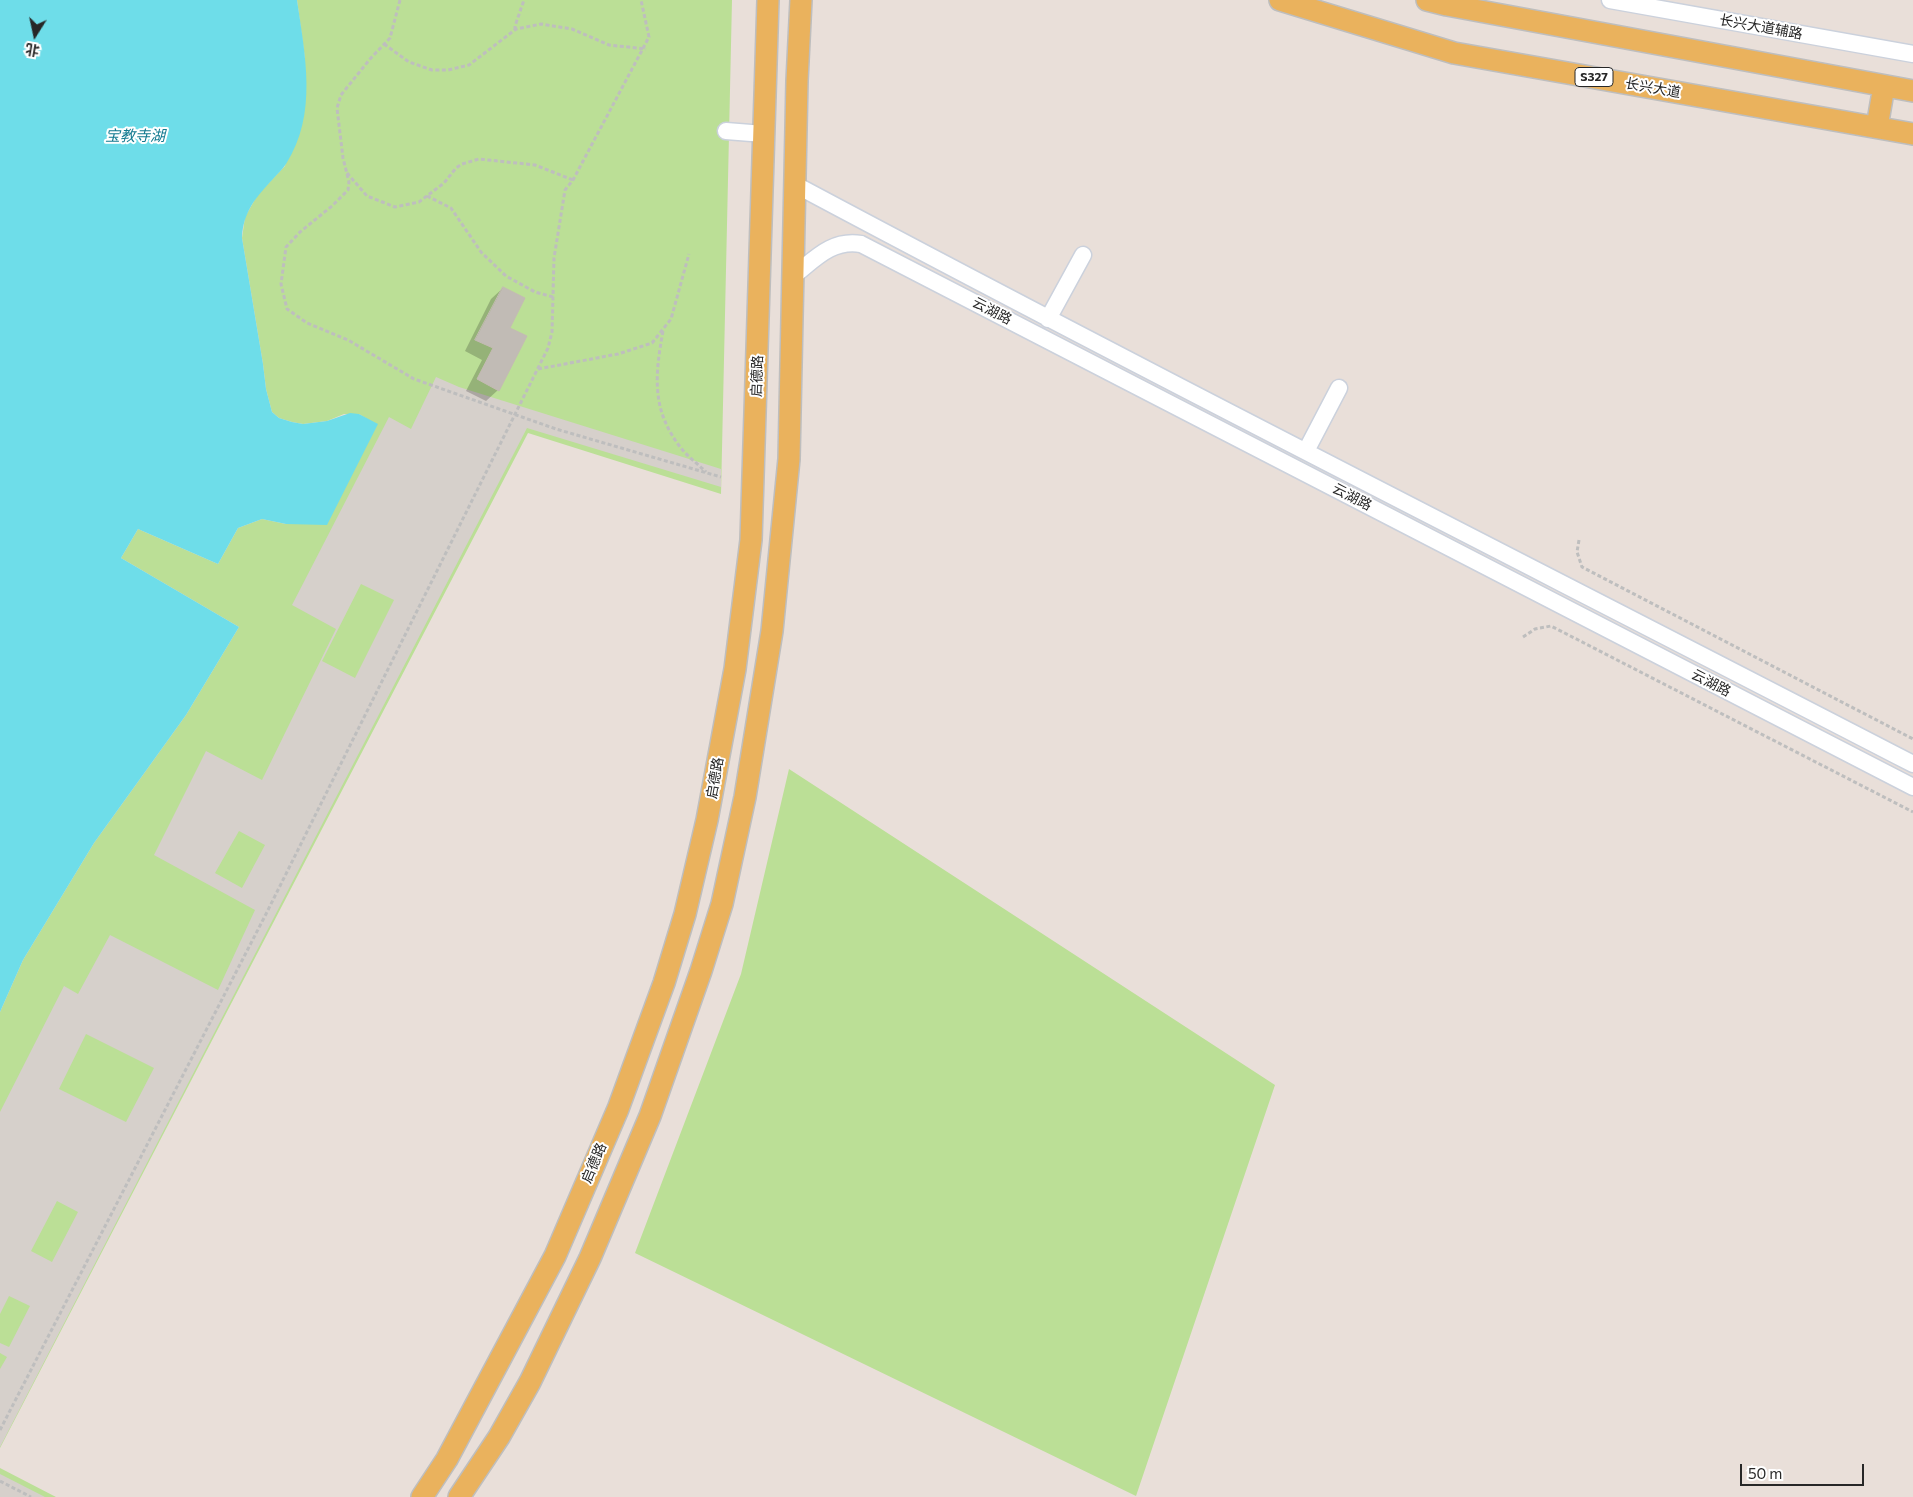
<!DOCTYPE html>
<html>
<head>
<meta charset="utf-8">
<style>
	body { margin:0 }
	#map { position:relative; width:1913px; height:1497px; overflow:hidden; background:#e9dfd9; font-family:Commissioner,"Noto Sans SC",sans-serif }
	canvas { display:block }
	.north { position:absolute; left:10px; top:10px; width:50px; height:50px; -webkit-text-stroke:4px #fff; paint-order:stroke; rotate:190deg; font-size:14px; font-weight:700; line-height:20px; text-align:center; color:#272727 }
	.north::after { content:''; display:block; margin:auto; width:18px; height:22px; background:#272727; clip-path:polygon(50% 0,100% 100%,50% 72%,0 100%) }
	.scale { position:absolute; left:1740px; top:1464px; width:124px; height:22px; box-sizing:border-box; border:2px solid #272727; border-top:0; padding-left:6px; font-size:15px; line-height:18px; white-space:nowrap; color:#272727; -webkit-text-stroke:4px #fff; paint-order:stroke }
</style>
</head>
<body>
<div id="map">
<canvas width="1913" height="1497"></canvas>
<div class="north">北</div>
<div class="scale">50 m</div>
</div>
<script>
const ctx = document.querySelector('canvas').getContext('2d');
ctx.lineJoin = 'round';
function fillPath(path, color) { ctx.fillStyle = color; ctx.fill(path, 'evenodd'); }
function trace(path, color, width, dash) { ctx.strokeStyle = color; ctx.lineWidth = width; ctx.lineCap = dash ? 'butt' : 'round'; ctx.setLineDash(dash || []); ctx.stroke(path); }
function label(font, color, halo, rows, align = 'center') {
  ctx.font = font + ' Commissioner,"Noto Sans SC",sans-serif'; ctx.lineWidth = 4; ctx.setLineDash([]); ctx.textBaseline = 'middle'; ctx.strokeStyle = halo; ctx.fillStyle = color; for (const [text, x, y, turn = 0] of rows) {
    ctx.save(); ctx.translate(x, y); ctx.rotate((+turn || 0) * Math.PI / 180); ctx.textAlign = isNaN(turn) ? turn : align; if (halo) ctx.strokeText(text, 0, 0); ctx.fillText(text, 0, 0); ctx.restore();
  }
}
fillPath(new Path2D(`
	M297,0H732L721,494L528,433L0,1448V1012L23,960L94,843L186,715L239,627L121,558L138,529L218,564L238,528L262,519L286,524L377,425L359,414H344L327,421L303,424L292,422L279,418L272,412L266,389L263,364L242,238L245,217L258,194L285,166L305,59Z
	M789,769L1275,1085L1136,1496L635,1253L741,974Z
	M0,1468L56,1497H0Z`), '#bbdf96');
fillPath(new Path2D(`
	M436,377L459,387L721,469V487L527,428L0,1447V1369L7,1357L0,1353V1343L9,1347L30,1306L9,1296L0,1314V1112L64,986L78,994L110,935L218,990L255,910L154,855L206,751L262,780L336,629L292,605L389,417L411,429ZM361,584L394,600L355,678L322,661ZM239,831L265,845L242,888L215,873ZM86,1034L154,1068L126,1122L59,1089ZM57,1201L78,1212L52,1262L31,1251Z
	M0,1474L45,1497H0Z`), '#d6d0cb');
fillPath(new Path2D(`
	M0,0H297C305,55 318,114 286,164C282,170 277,174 273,179C256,197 243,212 242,238L263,364L266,389L272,412L279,418L292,422L303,424L327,421L350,413L359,414L378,424L327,525L286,524L262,519L238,528L218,564L138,529L121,558L239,627L186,715L94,843L23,960L0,1012Z`), '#6edde9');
fillPath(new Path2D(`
	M503,288L508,328L498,390L486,401L466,391L482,360L465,351L491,299Z`), '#0003');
const building = new Path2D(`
	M503,287L525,298L510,328L527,336L499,391L477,379L493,348L475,340Z`);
fillPath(building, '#c1bbb5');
trace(building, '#c4bbb3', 1);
const minor = new Path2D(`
	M1610,0L1913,54
	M726,131L764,134
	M794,184C1165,382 1540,571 1913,764
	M792,277C814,260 831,239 861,244L1913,787
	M1048,319L1083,255
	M1306,451L1339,388`);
const major = new Path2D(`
	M1280,0L1454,53L1913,134
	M1427,0L1447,5L1913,91
	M1877,127L1884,86
	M422,1497L447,1459L555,1256L618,1109L664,983L685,914L707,820L735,669L751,540L768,0
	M459,1497L499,1437L530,1382L590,1258L650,1116L701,971L722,904L745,797L772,631L789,459L797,81L801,0`);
trace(minor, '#cbd1dc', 19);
trace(major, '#bebebe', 24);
trace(new Path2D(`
	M400,0L390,38L370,59L341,95L337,108L343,158L349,182L348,190L332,206L300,232L286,247L281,284L287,309L307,323L348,340L414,379L556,429L721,477
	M515,30V26L524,0
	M384,44L409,62L432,70H448L469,65L516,29L541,24L572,29L609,45L646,49
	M347,173L367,196L395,207L419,202L444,183L456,168L462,164L479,159L535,165L573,180
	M427,196L451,208L481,252L506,276L535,292L553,297
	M663,331C655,375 651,410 681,448C688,457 698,464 706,472
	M538,369L618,354L652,343L671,319L689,254
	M1579,540L1577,552L1582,567L1913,739
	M1523,637L1535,629L1551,626L1913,812
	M0,1430L266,914L548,348L552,332L554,258L565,190L573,180L649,37L641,0
	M0,1481L31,1497`), '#bebebe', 3, [4, 2.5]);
trace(minor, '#fff', 16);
trace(major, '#eab25d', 21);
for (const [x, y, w] of [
	[1594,77,38]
]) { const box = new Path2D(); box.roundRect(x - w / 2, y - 9.5, w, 19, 4); ctx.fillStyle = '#fff'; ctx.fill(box); trace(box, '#272727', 1); }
label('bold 12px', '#272727', null, [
	["S327",1594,77]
]);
label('14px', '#272727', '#fff', [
	["长兴大道辅路",1761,27,10],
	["长兴大道",1653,88,10],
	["云湖路",992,311,27],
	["启德路",757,376,-88],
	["云湖路",1352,497,27],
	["云湖路",1711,683,27],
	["启德路",715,778,-80],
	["启德路",594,1163,-67]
]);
label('italic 15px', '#127a90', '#fff', [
	["宝教寺湖",135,136]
]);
</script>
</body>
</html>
